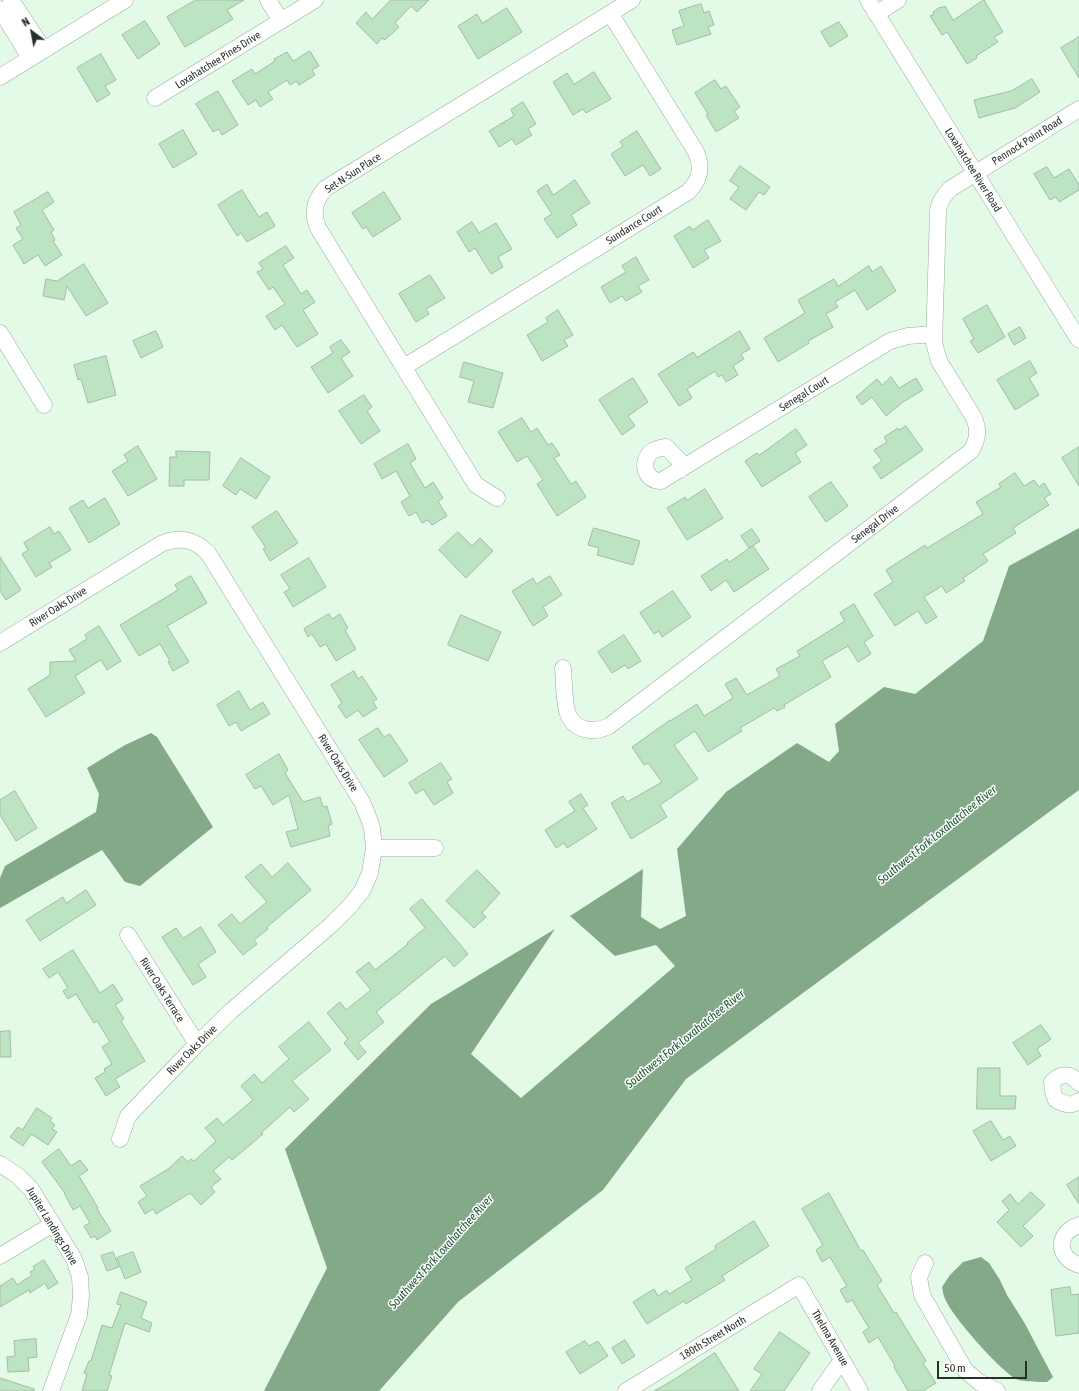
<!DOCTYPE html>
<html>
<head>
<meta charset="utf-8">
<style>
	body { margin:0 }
	#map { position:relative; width:1079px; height:1391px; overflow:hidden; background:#e3fae6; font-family:"Asap Condensed",sans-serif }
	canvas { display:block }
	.north { position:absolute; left:12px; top:12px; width:40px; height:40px; -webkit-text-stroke:3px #fff; paint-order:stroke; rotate:328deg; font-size:11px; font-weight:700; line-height:16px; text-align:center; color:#273029 }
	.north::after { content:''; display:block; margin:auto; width:14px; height:18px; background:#273029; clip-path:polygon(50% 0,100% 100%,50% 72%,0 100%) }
	.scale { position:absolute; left:937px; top:1361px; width:90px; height:18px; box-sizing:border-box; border:2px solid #273029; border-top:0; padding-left:5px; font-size:12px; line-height:14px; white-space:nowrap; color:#273029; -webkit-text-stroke:3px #fff; paint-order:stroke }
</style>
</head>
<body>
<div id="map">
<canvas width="1079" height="1391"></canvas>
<div class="north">N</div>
<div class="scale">50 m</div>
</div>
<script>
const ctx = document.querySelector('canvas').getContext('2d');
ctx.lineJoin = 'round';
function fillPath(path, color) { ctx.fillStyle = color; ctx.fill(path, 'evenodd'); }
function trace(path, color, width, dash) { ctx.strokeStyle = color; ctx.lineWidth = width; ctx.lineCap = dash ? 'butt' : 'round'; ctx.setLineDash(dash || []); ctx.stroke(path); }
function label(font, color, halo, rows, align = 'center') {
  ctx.font = font + ' "Asap Condensed",sans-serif'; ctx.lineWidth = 3; ctx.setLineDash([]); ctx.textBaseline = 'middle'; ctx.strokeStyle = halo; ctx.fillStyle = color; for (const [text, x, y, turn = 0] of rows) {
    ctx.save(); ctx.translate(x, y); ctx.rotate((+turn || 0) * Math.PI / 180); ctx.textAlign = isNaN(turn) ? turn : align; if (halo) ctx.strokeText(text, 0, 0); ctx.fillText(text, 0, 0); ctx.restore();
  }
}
fillPath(new Path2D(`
	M1079,528V790L686,1079L603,1190L458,1302L379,1391H264L327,1268L285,1149L431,1004L555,929L471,1054L521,1098L675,966L656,945L615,956L570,916L643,869L641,917L660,929L686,916L677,849L726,792L797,743L829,762L839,751L835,724L884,687L915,694L983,641L1009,566Z
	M151,733L157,737L213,827L140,886L125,882L102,850L0,908V878L5,866L96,812L99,794L87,768L125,745Z
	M981,1257L989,1263L1000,1280L1007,1295L1024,1322L1053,1377L1047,1382C1039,1382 1023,1382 1016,1379C1000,1370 949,1314 944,1296C943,1294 943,1290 942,1287L950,1275L963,1262Z`), '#83a989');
const building = new Path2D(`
	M196,0H244L227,10L233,19L185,47L167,17Z
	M391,0H429L417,12L411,6L395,23L399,27L385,40L382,38L377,44L356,23L366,12L372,19Z
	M984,0L1003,32L994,37L998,42L976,56L977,58L967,64L947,32L942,35L930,16L934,14L933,12L940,7L941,8L945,6L953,20Z
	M701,4L704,13L709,11L714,25L708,27L711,34L677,45L672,30L684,26L679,11Z
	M507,8L522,32L478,59L458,26L477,14L482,23Z
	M145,21L160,44L138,59L122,35Z
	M839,22L848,36L830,47L821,32Z
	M1079,37V78L1061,48Z
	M310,51L319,66L312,70L315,75L299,85L296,81L290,85L287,80L268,92L273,99L260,107L256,100L248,105L232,81L252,69L255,74L275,61L274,59L287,52L293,61Z
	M101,54L116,80L105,86L110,94L97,102L77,68Z
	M594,72L611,99L586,113L583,109L573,115L553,82L567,73L574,84Z
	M1032,79L1040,92L1015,108L979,118L974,100L1011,91Z
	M715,80L721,89L726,86L740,107L734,111L739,118L716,132L706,115L708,114L695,93Z
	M218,91L238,125L222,135L219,129L213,132L196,104Z
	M523,102L536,124L528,129L532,135L516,145L512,139L499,147L489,131L514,116L511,110Z
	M183,130L197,154L173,168L159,144Z
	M637,131L661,169L650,176L643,165L625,176L611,154L623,146L620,142Z
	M740,166L770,187L764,195L759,192L746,210L730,199L739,187L730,181Z
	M1047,167L1054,178L1069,169L1079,185V190L1059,202L1056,197L1050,200L1034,174Z
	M575,180L590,203L571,215L577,225L557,238L544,219L552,214L537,191L547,184L553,195Z
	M242,190L259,217L267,212L275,226L247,242L241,233L237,236L218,205Z
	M48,192L54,202L42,210L54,230L51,232L55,240L53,241L62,255L45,266L38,255L24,264L13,245L23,239L16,228L21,225L14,212Z
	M384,192L401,219L373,237L366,227L363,229L352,213Z
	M708,220L721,241L704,250L709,258L693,268L674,236L690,226L692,230Z
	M472,222L479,233L496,223L512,249L498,257L503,267L491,274L475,248L469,252L457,232Z
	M286,246L294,258L283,265L301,294L307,290L315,302L303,310L318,334L297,347L282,325L275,330L266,316L285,304L273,287L269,290L257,272L263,269L259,263Z
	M636,257L649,280L638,286L642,292L626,301L622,296L610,303L601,287L626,272L622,266Z
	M84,264L108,303L86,316L67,286L64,300L43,296L46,279L57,281Z
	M869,266L872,272L881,266L896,291L867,310L855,290L835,302L838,307L826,314L833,327L808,341L809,343L778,362L764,338L805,313L798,300L834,279L838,286Z
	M430,275L445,298L426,309L429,314L416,322L399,294Z
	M987,305L1005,337L978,353L970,341L974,339L963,319Z
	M558,310L573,335L564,340L568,346L542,361L527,335L548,322L546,318Z
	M1020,327L1026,338L1014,345L1008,334Z
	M156,331L163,347L141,358L133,341Z
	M740,331L750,349L741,354L744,359L733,366L738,375L726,382L722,375L718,377L715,371L687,389L692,398L679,406L658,374L693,352L697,357Z
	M341,340L350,352L341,358L353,376L328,393L311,367L333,353L330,347Z
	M106,356L116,395L88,403L81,379L78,380L74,365Z
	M1030,361L1037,373L1029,378L1039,395L1015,410L997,380Z
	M464,362L503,373L493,408L468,402L474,381L460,377Z
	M891,377L899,388L916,378L923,390L903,402L886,416L872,397L862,405L856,397L877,379L882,385Z
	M633,378L648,402L628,416L635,426L622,435L599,400Z
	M364,395L372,407L367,411L380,431L361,444L339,411Z
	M522,418L531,432L537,428L548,445L552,443L560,455L554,458L571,484L576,481L586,497L557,516L537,484L543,480L527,456L517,462L498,432Z
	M906,426L923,450L881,479L873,467L882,461L874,450L887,442L884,437L898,428L899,430Z
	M796,429L807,445L795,453L801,462L762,487L745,461L757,453L759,455Z
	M408,444L416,459L410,463L425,488L433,482L443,498L438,501L447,516L432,525L428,520L422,523L416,512L409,516L401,502L410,496L396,471L382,479L374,464Z
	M138,446L157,479L128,496L112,471L128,461L124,455Z
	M1079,447V486L1062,458Z
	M176,451L210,452L209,480H184V486H169L170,457H176Z
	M241,458L270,477L256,499L240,489L236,495L223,486Z
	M1015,473L1024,486L1034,480L1039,487L1044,483L1051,494L1044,498L1049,505L1013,528L1016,533L983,554L988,561L963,578L965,581L946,593L942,586L924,597L937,617L926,624L918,611L895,626L874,594L893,582L886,570L925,545L927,548L983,514L976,502L1001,487L999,484Z
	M831,482L848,506L826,522L809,497Z
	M705,489L723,518L687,540L667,508L685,497L687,500Z
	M105,498L120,524L89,543L69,508L83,500L88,508Z
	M277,511L298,543L270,561L263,549L266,548L252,527Z
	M50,527L54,534L59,531L71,550L49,563L52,567L36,577L22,554L28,550L24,543Z
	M594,528L640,541L633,565L597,555L599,548L588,545L593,529Z
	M752,529L760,541L749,548L741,536Z
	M458,532L472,546L480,538L493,551L466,578L439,550Z
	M753,546L769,569L734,592L726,580L711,591L701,576L727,559L729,562Z
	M0,557L21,590L6,600L0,591Z
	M309,558L326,587L293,607L284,592L290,589L281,575Z
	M191,576L207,603L167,626L189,662L173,671L168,662L170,661L160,644L139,656L120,625L178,590L175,585Z
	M550,576L562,595L543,607L548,616L533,626L512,591L533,578L536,584Z
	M673,591L691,617L662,637L659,631L654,634L640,613Z
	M854,604L873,636L864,642L871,654L858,662L848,646L822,661L831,677L784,705L785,707L777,711L774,708L740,728L742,731L708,752L695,731L674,745L698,779L660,805L667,817L631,839L611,803L623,796L627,802L662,782L648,763L644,765L632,747L670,720V721L697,704L704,716L733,698L725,684L736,678L747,695L780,676L776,669L800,656L797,651L845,621L840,613Z
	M329,614L332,619L340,614L348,628L345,630L356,649L336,661L326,644L320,647L312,634L308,637L304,629Z
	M461,615L501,632L488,661L448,645Z
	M99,626L121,661L107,670L101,660L75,676L85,693L46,717L28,689L50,675V662L76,661L69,650L87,639L85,635Z
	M624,635L641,661L628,669L625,665L612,673L598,652Z
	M354,671L358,679L362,676L377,699L373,702L377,708L363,717L358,710L346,718L338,706L342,703L331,685Z
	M239,691L250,710L263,702L270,714L241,731L236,722L229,726L217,705Z
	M378,728L384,737L390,734L408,761L384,777L359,740Z
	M279,754L288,770L285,773L303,802L320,797L323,807L327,806L332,824L328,826L330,836L291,847L286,832L298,829L289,795L273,805L261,786L255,789L246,775Z
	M441,763L452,779L447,782L453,793L434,805L423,789L416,794L409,783Z
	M15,791L37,828L16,841L0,815V800Z
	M581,794L588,805L583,808L597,829L567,848L564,843L556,848L545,830L575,811L569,802Z
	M288,863L311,890L267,927L268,929L254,940L257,944L243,955L218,925L232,914L240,924L267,902L245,877L261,864L272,877Z
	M477,870L500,893L482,913L486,917L474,928L446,901Z
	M86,890L96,905L40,941L26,920L63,897L66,903Z
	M422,899L468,954L454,967L445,956L376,1012L384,1022L358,1043L366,1052L358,1060L344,1043L348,1039L327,1013L340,1002L346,1010L371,990L356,972L369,962L375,970L408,944L407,943L425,928L410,909Z
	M201,927L216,952L198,964L206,977L193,985L162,937L176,928L183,938Z
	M73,950L100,993L113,984L123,1000L115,1005L124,1019L121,1021L145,1061L115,1079L120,1087L106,1096L95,1078L105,1072L104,1069L112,1064L102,1047L110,1042L97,1021L94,1023L76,994L68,999L63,991L68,988L58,972L49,978L43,969Z
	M309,1022L331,1050L292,1081L309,1099L294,1112L290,1107L261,1133L263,1134L232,1160L229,1157L213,1171L221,1179L211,1187L215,1192L201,1205L190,1193L156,1214L153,1209L145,1214L138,1202L147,1196L140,1186L168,1169L182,1156L188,1162L191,1159L194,1161L216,1141L205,1128L217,1118L223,1125L253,1100L241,1086L254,1074L262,1083L289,1059L279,1047Z
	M1041,1025L1051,1039L1037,1049L1041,1056L1028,1065L1013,1043Z
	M10,1031L11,1057H0V1032Z
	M978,1068H1000V1096H1016L1015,1109H977Z
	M37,1108L52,1118L50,1121L55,1125L52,1129L57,1132L48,1145L31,1134L23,1146L10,1137L18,1127L22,1130Z
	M991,1121L1003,1140L1010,1136L1016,1146L991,1161L973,1131Z
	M59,1149L71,1166L80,1160L88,1170L79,1176L98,1208L97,1209L111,1231L97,1240L95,1236L91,1238L84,1226L90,1223L80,1206L73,1210L64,1193H65L42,1162Z
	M1079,1177V1204L1067,1185Z
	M1031,1192L1045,1205L1023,1226L1033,1236L1021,1247L997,1222L1009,1210L1002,1201L1010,1194L1018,1204Z
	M829,1193L861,1251L863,1250L882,1281L877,1285L894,1313L896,1312L926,1361L923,1363L936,1383L923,1391H908L894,1367L895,1366L878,1337L869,1343L863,1332L869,1328L852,1300L847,1303L840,1290L847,1286L830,1257L822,1262L816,1250L823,1245L802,1209Z
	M754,1221L769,1246L722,1276L725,1280L686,1304L684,1301L647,1324L633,1302L654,1289L658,1296L667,1290L669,1294L692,1280L685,1268L716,1249L715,1246Z
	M113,1252L119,1267L107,1271L101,1256Z
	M133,1252L141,1272L125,1279L117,1258Z
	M44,1260L58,1283L48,1289L45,1283L30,1293L29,1290L0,1307V1286L13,1278L17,1285L32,1275L30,1272L35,1269L33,1267Z
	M1070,1287L1071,1295L1079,1294V1333L1056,1336L1051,1290Z
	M121,1292L147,1302L141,1318L152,1323L149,1332L125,1323L109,1375L112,1376L107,1391H82L87,1374L84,1373L89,1361H91L102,1325L112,1328L121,1305L117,1304Z
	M780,1332L810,1353L784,1391H750L762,1374L754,1369Z
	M36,1339L37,1357L28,1358L29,1371L8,1372L7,1357L15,1356L14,1341Z
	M625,1340L635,1356L622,1364L612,1348Z
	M585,1341L589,1346L598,1341L608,1356L580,1374L566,1352Z
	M715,1353L739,1391H654L675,1379Z
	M0,1378L34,1389V1391H0Z`);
fillPath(building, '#bce4c2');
trace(building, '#a4baa8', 1);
const minor = new Path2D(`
	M11,0L44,50
	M268,0L281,21
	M868,0L1079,340
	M0,9L30,58
	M876,14L898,0
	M0,77L125,0
	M155,98L315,0
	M0,333L44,405
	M404,367L688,192C700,180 703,168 696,152L610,13
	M680,470V461L666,447C660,448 654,449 650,453C640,464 646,481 661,481L890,341L908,336L934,334
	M497,498L476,485L318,228C312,213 314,200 326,188L632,0
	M0,643L161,544C179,536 194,539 208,553L362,802L369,819L372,828L374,848L370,873L362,891L350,906L331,925L231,1011L197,1044L128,1116L120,1139
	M563,668C564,679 564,706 568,714C575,732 595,733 609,726L971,451C978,439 979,430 974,418L939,361L934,343L938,211C939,202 943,196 950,189L1079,109
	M374,848H435
	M128,935L197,1044
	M1079,1083C1071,1073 1061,1073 1052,1082L1053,1092L1056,1100C1065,1104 1071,1107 1079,1101
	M0,1164L18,1176L31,1189L74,1259L80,1277L81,1296L79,1315L51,1391
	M1079,1225C1056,1233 1056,1257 1079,1265
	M0,1256L53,1224
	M925,1263L919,1277L922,1295L965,1370L979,1382L997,1391
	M626,1391L799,1285L860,1391
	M820,1391L842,1360`);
trace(minor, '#97ad9a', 17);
trace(minor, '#fff', 16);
label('11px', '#273029', '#fff', [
	["Loxahatchee Pines Drive",218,60,-32],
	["Pennock Point Road",1027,141,-32],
	["Loxahatchee River Road",973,170,58],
	["Set-N-Sun Place",353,173,-33],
	["Sundance Court",634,225,-32],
	["Senegal Court",804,394,-32],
	["Senegal Drive",875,524,-37],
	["River Oaks Drive",58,607,-32],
	["River Oaks Drive",338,763,58],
	["River Oaks Terrace",162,990,58],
	["River Oaks Drive",192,1050,-45],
	["Jupiter Landings Drive",52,1226,59],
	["180th Street North",713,1338,-31],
	["Thelma Avenue",830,1338,60]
]);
label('italic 12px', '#1c562c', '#fff', [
	["Southwest Fork Loxahatchee River",937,835,-39],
	["Southwest Fork Loxahatchee River",685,1039,-39],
	["Southwest Fork Loxahatchee River",441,1252,-48]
]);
</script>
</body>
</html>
